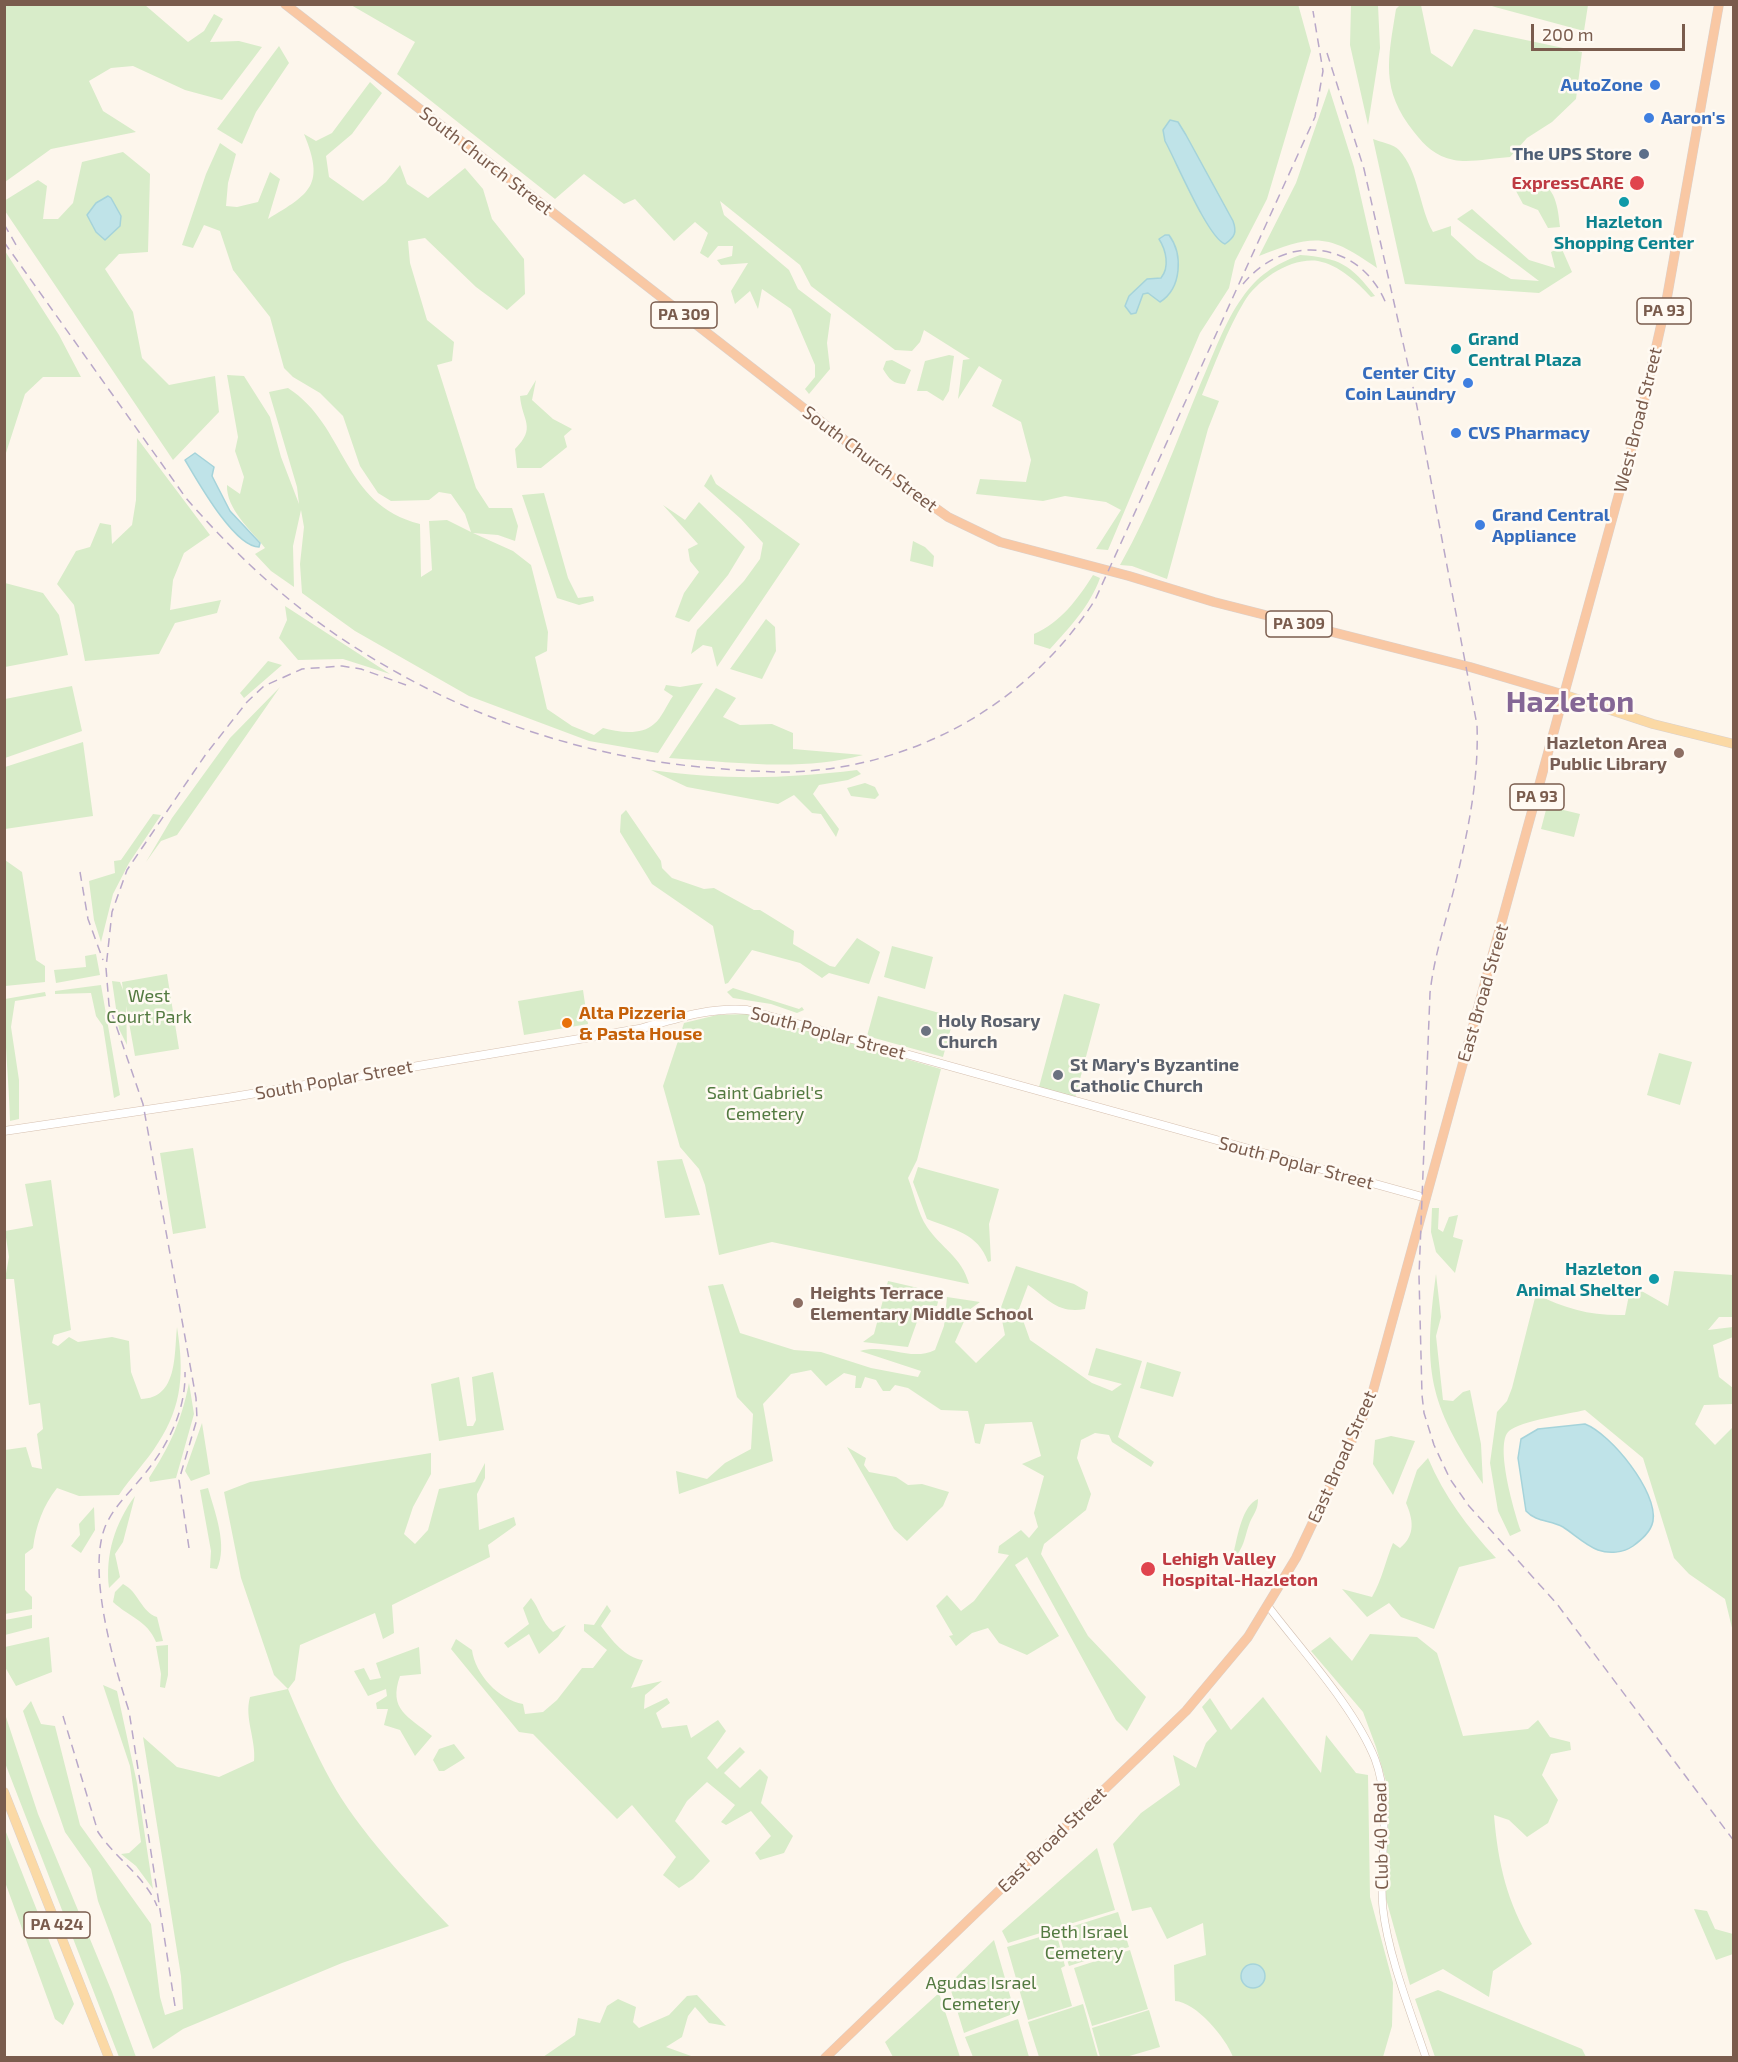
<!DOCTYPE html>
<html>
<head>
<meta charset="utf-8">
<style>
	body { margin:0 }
	#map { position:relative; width:1738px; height:2062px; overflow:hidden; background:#fdf6ec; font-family:"Exo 2",sans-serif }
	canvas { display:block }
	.frame { position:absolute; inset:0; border:6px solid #7a5c4d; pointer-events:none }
	.scale { position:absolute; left:1531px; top:24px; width:154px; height:27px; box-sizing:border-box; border:3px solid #7a5c4d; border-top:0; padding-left:8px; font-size:18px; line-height:21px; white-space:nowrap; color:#7a5c4d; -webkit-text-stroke:4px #fffaf3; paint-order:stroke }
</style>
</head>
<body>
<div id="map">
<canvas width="1738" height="2062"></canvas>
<div class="frame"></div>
<div class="scale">200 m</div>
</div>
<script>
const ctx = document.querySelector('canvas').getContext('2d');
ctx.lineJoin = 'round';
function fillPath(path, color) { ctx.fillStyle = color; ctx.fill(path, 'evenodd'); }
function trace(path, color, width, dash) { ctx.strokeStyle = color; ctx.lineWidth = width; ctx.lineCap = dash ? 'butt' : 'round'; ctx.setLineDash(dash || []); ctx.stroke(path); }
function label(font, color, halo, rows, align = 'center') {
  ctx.font = font + ' "Exo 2",sans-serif'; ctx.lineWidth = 5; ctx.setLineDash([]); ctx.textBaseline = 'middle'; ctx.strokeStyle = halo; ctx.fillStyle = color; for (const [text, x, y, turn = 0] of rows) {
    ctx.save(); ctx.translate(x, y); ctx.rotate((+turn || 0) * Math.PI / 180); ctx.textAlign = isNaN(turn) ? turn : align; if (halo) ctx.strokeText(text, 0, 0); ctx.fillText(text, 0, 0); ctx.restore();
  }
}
fillPath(new Path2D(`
	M5,4L145,5L188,42L204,31L214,14L223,19L210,42L239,41L262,47L222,100L185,90L133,66L111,68L89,81L103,111L136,132L51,149L5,182Z
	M1298,4L1311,51L1267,199L1235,261L1229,288L1200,333L1108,550L1096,549L1121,510L1106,502L1065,496L1043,501L976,494L980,479L1026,482L1031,460L1021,422L992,406L1002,380L979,366L958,399L963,360L970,359L924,330L920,342L912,351L895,350L811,286L800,265L720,201L724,215L789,270L798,289L831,314L827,343L830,369L809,394L805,389L815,377V365L791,309L762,289L758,309L750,291L735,304L731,291L748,263L721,265L717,260L732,256L733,246H718L708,258L700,253L708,233L695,222L674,241L635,199L624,204L584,174L555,199L397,74L415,42L351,5Z
	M1351,5H1378L1380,48L1368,125L1350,45Z
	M1400,5H1421L1431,53L1452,67L1474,29L1582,52L1576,99L1552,122L1527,138L1510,157C1493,158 1470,163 1454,160C1435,156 1425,146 1414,132C1380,89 1388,60 1396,9Z
	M1489,5H1588L1584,31L1495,7Z
	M279,46L289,63L256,112L242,144L217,129Z
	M370,82L382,93L352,134L326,156L329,177L363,201L386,182L400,165L407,184L428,198L465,168L483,189L492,219L524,259L525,294L507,310L476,287L425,238L408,241L410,263L427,320L454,342L452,361L437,365L476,488L489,508H512L518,526L515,541L498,535L473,533L513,551L531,565L548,632L547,651L535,657L547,709L572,726L594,735L603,728C618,732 641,736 654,724C662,718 667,704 673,696L664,690L666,685L680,687L703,683L658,753L589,741L469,696L355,631L302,593L300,564L304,527L301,510L293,546L294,587L271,571L255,554L265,548C251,530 226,509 227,485L240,494L244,477L235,451L238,437L227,375L244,376L270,417L281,457L299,504L297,487L269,392L288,388C347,426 341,504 420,524L421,577L432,570L429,521L447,520L471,532L465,514L451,494L439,492L429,500L391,501L378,493L360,466L343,416L320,393L293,377L284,368L270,317L233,270L220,231L204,225L193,248L182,245L206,174L220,143L236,154L228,183L226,206L237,207L258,202L270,172L280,179L268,219C311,193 325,185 304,134L316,141L332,133Z
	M1329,88L1354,167L1377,268C1328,233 1314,234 1259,256L1296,183Z
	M1373,139C1380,142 1394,144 1399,150C1419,172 1419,207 1433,232L1451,226V235L1477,259L1511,279L1539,281L1457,219L1472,209L1529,260L1555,268L1551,252L1561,247L1572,272L1539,293L1405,284Z
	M123,152L150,174L148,252L119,254L105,269L133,312L142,358L169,385L215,376L219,412L173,460L5,211L4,201L38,180L47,186L43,219H58L73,203L82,162Z
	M1534,183C1556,183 1558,209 1560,227L1548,228L1538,210L1523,204L1516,191Z
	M5,251L59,335L81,377H43L25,394L5,456Z
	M1300,255C1340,258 1350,264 1375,296L1371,297C1357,282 1339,265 1318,261C1291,257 1257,280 1244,302C1227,330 1215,364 1202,395L1219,401L1208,429L1167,579L1132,566L1120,565C1152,508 1175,446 1200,385C1212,358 1225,321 1242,298C1257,276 1275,264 1300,255Z
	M949,355L954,356L949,391L943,401L927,391H917L925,361Z
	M892,360L911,370L905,384C893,384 889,379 883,369L886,361Z
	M536,380L532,400L553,419L572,429L564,436L567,447L541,468H517L515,449C537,427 522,421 520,396L527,395Z
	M137,438L210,535L184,553L173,580L170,610L221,600L217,613L175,623L159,654L85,661L74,605L57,584L76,551L90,547L100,523L111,525L112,544L132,525L136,500Z
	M711,474L716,484L800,544L717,667L712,647L703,645L691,654L697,630L744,581L760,559L763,543L741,519L704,486Z
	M544,493L568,578L578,598L593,596L594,601L579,605L557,598L522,495Z
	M699,502L745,547L728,575L689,622L675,617L684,593L699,572L690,561L688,549L698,544L663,505L685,520Z
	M913,541L925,547L934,556L933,567L910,561Z
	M1093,575L1100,578C1090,606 1070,627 1050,649L1034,644V634C1060,623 1078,599 1093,575Z
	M5,583L43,593L59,615L68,655L5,667Z
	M285,606L390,674L343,659L298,660L279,638L287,620Z
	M766,619L775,627L776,651L762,679L730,669Z
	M268,661L282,665L244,698L240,693Z
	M72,686L82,731L5,758V699Z
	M280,687L177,835L161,841L146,862L172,818L230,738Z
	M716,688L736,698L723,717L740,725L772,724L793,733V749L863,755C799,772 734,762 669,758Z
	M83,742L93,816L5,829V767Z
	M651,770C726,780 782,779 857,770L861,774L848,780L819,785L813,794L839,829L836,837L821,814L812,813L794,795L778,804L687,787Z
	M865,783L875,787L879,795L875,799L851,796L847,788Z
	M1547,806L1580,814L1574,837L1541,829Z
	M626,810L661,861L662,868L672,878L704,889L714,888L754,910H760L794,931L793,944L830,966L835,967L857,938L880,952L869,984L829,973L822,978L800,963L752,950L728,983L725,984L713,926L652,884L620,832L621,815Z
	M153,814L161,815L129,863L113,894L101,942L94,920L89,881L115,873L114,861L121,860Z
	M5,860L22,872L36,960L45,966V982L5,986Z
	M892,946L933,957L925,989L884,977Z
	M96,954L100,975L56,983L54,970L86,967L85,956Z
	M167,974L179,1049L135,1056L126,1006L127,1045L119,1029L112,981L120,982L123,990L122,982Z
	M101,985L120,1095L114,1098L103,1026L96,1016L91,993L55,994V991Z
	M733,988L799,1009L802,1007L804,1010L797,1013L771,1004L733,998L727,992Z
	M583,990L588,1024L524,1035L518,1001Z
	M45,992L46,996L15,1001L11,1027L19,1080V1119L10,1121C9,1080 4,1040 5,999Z
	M1064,994L1100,1004L1075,1098L1039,1087Z
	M878,996L954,1017L943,1057L867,1036Z
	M749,1014L941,1069L917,1160L908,1178C914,1193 918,1214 927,1227C941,1248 962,1257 969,1284L772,1242L719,1255L705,1185L699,1169L680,1147L663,1086L684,1023L717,1015Z
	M1659,1053L1692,1062L1680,1105L1647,1095Z
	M193,1148L206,1228L173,1234L160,1153Z
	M682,1159L700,1215L665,1218L657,1161Z
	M918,1167L999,1189L989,1224L991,1261L988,1262C978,1233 954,1230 927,1219L913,1182Z
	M51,1180L71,1330L54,1335L52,1343L58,1346L69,1337L78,1342L112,1337L129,1341L131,1372L141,1399C178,1398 174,1355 177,1327C184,1371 183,1405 158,1443C147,1461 131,1477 119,1495L79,1496L57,1488C43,1506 36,1525 33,1548L25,1554V1590L32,1597V1609L5,1614V1450L26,1447L32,1467L42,1469L37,1434L43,1429L40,1403L29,1405L14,1279H5L9,1257L5,1231L33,1226L25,1184Z
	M1432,1208H1439L1438,1229L1443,1232L1449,1217L1458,1215L1453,1237L1463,1240L1455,1273L1436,1252L1431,1232Z
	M1016,1266L1074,1284L1088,1292L1085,1309C1058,1314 1048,1299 1028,1285L1019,1309L1030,1340L1092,1383L1112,1391L1122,1384L1088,1375L1096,1348L1142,1361L1118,1437L1154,1462L1151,1467L1112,1442L1109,1435L1095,1433L1081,1440L1077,1458L1091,1494L1086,1510L1044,1544L1041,1554L1088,1636L1146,1697L1127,1731L1116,1720L1027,1557L1015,1565L1059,1636L1027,1655L999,1643L988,1628L972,1633L956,1646L949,1636L953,1635L936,1606L947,1595L961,1611L974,1601L1009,1555L998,1553L999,1546L1021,1530L1029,1538L1038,1527L1034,1513L1044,1476L1022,1464L1041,1456L1032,1422L985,1424L980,1444L975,1443L968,1411L941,1410L908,1388L895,1385L890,1391H883L876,1380L865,1377L861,1388H855L856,1376L844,1373L826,1386L811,1370L791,1374L763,1404L773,1461L679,1494L676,1471L707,1479L725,1463L751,1449L753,1414L737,1397L708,1286L723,1284L740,1333L794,1350L821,1352L871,1368L918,1377L921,1371L860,1351C887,1343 910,1362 935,1350L944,1326L947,1297L980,1302L969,1310L955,1342L976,1363L1005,1335L1000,1310Z
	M1674,1271L1733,1275V1317H1719L1708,1330L1733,1327V1337L1713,1345L1719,1377L1733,1388V1404L1704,1405L1695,1424L1715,1445L1733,1427V1632L1725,1599L1689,1574L1674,1558L1643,1458L1585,1410C1569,1414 1520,1421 1509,1431C1494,1444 1515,1515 1521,1531L1510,1536L1498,1511L1490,1463L1497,1412L1507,1401L1512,1388L1536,1294C1565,1309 1592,1316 1625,1315L1631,1285L1668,1306Z
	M1436,1274L1441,1317L1436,1336L1443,1400L1453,1401L1463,1392L1470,1390L1481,1444L1483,1484C1428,1403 1423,1370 1436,1274Z
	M888,1281L940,1293L937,1306L923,1305L908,1347L863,1342L874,1334Z
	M1147,1362L1181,1372L1173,1397L1140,1388Z
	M493,1372L504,1430L439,1441L431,1384L459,1377L467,1426H473L476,1420L472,1377Z
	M189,1383L194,1414L176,1478L150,1482L149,1478C171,1444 181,1422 189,1383Z
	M202,1423L210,1474L191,1481L185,1471Z
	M1391,1436L1415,1441L1393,1495L1373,1464L1375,1440Z
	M847,1447L866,1458L864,1465L869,1472L896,1477L908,1485L922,1484L949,1492L943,1506L907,1541L894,1529Z
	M431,1453V1474L413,1507L404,1534L415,1544L428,1530L439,1489L475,1482L485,1463V1478L477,1494L479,1530L514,1517L516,1525L488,1545L490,1557L392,1605L394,1633L383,1639L375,1613L300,1645L295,1680L288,1689C301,1720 315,1752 331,1781C357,1829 411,1886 449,1926L342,1963L183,2029L153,2049L98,1901L91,1869L65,1832L23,1711L31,1701L41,1724L55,1726L80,1825L151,1924L160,1997L165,2015L183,2009L181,1976L143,1737L177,1767L219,1777L254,1761C256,1739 244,1718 250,1697L288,1689L274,1675L241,1578L224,1492L250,1482Z
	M1428,1458C1444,1496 1468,1528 1496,1558L1459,1567L1434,1629L1401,1617L1389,1603L1367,1617L1342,1589L1372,1597C1382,1580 1385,1562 1393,1543L1400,1548C1416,1535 1413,1519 1406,1503L1417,1470Z
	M208,1488C215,1513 228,1545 217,1569L210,1568L211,1551L200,1490Z
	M135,1496L123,1542L115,1554L120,1577L109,1588C105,1555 115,1523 135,1496Z
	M1258,1499C1258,1510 1254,1513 1250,1522C1245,1535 1245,1544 1237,1555L1234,1551C1238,1535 1242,1506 1258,1499Z
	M94,1507L95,1530L81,1553L71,1546L80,1535L79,1524Z
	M123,1584C139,1592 141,1612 157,1617L163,1641L156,1642C147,1620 129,1617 113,1602L115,1592Z
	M531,1598C540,1609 541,1622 553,1632L566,1625L558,1637L539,1654L529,1634L508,1648L504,1643L529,1624L523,1608Z
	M607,1605L611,1611L601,1626C612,1640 625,1658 643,1660L631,1688L662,1681L645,1695L644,1709L667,1698L670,1703L656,1713L662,1728L687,1725L691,1738L718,1720L726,1731L707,1758L717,1769L740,1747L745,1752L724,1773L740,1788L760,1769L768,1777L761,1803L793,1836L784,1853L760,1860L755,1853L771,1836L751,1811L726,1825L721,1822L735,1805L707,1782L687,1801L675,1821L710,1861L693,1879L679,1888L663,1875L676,1857L632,1805L617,1819L533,1734L519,1732L451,1649L456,1639L472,1650C475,1674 499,1700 523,1704L525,1714L543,1712L557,1700L582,1668H593L607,1650L584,1631V1624L594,1625Z
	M32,1615V1628L5,1635V1620Z
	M1370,1634L1417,1637L1437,1653L1463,1736L1528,1729L1538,1720L1550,1737L1570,1742L1571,1750L1551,1754L1542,1775L1558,1800L1548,1823L1527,1837L1509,1820L1494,1815C1498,1864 1507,1902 1532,1944L1493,1971L1489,1997L1443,1969L1410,1985L1383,1888L1389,1792L1376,1747L1363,1712L1311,1651L1330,1637L1352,1661Z
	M49,1637L52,1672L16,1686L5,1667V1647Z
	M168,1645V1675L165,1688L160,1687L161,1674L156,1646Z
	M419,1647L421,1674L400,1676C388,1710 408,1716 432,1736L415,1756L400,1730L384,1725L388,1709H377L376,1703L387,1696L386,1689L368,1696L354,1671L364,1668L370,1680L381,1678L376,1663Z
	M103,1685L117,1691L137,1783L153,1889L136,1866L121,1854L129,1853L141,1842L130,1766Z
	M1263,1697L1321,1773L1326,1735L1356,1773L1368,1775L1370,1897L1393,1983L1392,2026L1383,2057H1233C1226,2038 1196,2002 1175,2001L1174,1965L1206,1955L1203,1923L1167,1939L1151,1907L1132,1911L1113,1844L1141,1813L1180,1785L1173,1755L1196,1768L1206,1743L1217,1731L1202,1707L1210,1698L1231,1730Z
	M5,1714L38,1814L112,1992L136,2057H119L5,1763Z
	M454,1744L465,1758L444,1771H439L433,1760L439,1749Z
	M4,1827L74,2004L63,2025L55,2019L5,1882Z
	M1097,1848L1115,1910L1008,1943L1002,1931Z
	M1694,1909L1707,1911L1715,1929L1733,1934V1954L1716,1960Z
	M1118,1912L1129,1947L1069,1966L1058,1931Z
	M1056,1932L1065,1966L1061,1968L1072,2006L1028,2020L1007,1947Z
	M994,1940L1015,2013L964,2033L949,1984Z
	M1130,1950L1148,2009L1092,2026L1074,1968Z
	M1438,1990L1582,2049L1586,2057H1435L1415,1999Z
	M939,1993L960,2057H893L885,2042Z
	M697,1995L726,2026L709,2023L695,2007L688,2016L682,2037L666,2047L694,2057H543L575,2035L578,2018L600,2023L607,2006L618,1999L636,2007L633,2022L639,2028L669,2015L687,1996Z
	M1083,2004L1098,2057H1039L1028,2022Z
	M1149,2010L1160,2047L1126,2057H1100L1092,2028Z
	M1018,2019L1029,2057H973L965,2037Z`), '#d8ecc9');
const water = new Path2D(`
	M1170,120L1178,122L1186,135L1233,221C1237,232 1235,237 1225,244C1208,238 1176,161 1165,141L1163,130Z
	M108,196L111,198L121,216L120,226L105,240L96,232L87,215L96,203Z
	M1165,235H1169C1183,254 1182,288 1160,302L1148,293L1143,294L1136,313L1131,314L1125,306L1129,296L1147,279L1161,278C1170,267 1166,250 1159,239Z
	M195,453L214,467L212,476L230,511L260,543L259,547C234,547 197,480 185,460Z
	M1585,1424C1611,1434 1658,1492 1653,1521C1651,1532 1641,1540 1633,1546C1623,1553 1609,1554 1598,1550C1585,1545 1574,1534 1563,1527C1550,1520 1536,1522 1526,1511L1518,1458L1521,1439L1538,1429Z
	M1241 1976a12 12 0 1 1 24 0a12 12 0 1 1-24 0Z`);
fillPath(water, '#bfe3e8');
trace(water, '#a5d3da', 1.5);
const tertiary = new Path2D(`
	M1268,1606C1303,1652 1354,1707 1375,1759C1393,1807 1378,1860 1383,1909C1388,1955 1411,2013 1426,2058`);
const secondary = new Path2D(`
	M4,1131L227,1098L639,1029C675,1019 709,1007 747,1010L1426,1198`);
const primary = new Path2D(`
	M1565,695L1653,724L1734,744
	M4,1792L109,2058`);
const trunk = new Path2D(`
	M285,4L892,477L948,517L1000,542L1129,576L1214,602L1470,667L1565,695
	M825,2058L1186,1711L1248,1637L1296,1558L1362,1419L1373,1391L1642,410L1666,303L1719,4`);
trace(tertiary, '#d1beb0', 8);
trace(secondary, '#d6c0b0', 9);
trace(primary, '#dad1cd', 10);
trace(trunk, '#dad1cd', 10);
trace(tertiary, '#fff', 7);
trace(secondary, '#fff', 8);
trace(primary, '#fbd9a5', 9);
trace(trunk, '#f9c8a4', 9);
trace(new Path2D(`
	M1327,53L1364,169L1415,396L1477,725C1479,779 1468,832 1455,885C1446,921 1434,956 1430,993L1419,1276L1422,1395L1424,1413L1434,1445L1450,1479L1469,1506L1557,1604L1734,1841
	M4,224L19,250
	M4,242L186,498C237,557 297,612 364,653C470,719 587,758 712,768C736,770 761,772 785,772C911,770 1028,705 1095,600L1315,117L1323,71L1313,11
	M1243,284C1287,231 1362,241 1387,306
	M80,872L88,919L103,960
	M189,1548L179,1480L197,1419L196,1398L143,1104L109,1005L106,968L112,912L127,870L142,848L206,754L247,702L264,686L302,669L342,666L361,669L406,685
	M63,1716L98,1832C115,1858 145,1876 157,1906
	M175,2006L129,1711C114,1665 87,1573 105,1527C112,1510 125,1497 137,1483C164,1452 186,1415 185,1372`), '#b9a8c9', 1.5, [9, 6]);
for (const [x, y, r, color] of [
	[1655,85,6,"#3f7fe0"],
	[1649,118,6,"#3f7fe0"],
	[1644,154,6,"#5c6f8a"],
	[1637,183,8,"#e0444e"],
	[1624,202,6,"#0f9aa8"],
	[1456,349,6,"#0f9aa8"],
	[1468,383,6,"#3f7fe0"],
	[1456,433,6,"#3f7fe0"],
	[1480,525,6,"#3f7fe0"],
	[1679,753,6,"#8d6e63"],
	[567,1023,6,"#e8710a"],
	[926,1031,6,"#6b7280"],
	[1058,1075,6,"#6b7280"],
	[1654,1279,6,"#0f9aa8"],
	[798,1303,6,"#8d6e63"],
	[1148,1569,8,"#e0444e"]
]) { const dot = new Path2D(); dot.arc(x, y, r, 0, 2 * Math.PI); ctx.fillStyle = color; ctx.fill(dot); trace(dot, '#fffaf3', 2); }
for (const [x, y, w] of [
	[1664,311,54],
	[684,315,66],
	[1299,624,66],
	[1537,797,54],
	[57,1925,66]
]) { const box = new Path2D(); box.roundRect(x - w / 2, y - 13, w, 26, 4.5); ctx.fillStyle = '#fffaf3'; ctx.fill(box); trace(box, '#7a5c4d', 1.5); }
label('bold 16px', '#7a5c4d', null, [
	["PA 93",1664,311],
	["PA 309",684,315],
	["PA 309",1299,624],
	["PA 93",1537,797],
	["PA 424",57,1925]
]);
label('bold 18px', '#366cbe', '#fffaf3', [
	["AutoZone",1643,85,"right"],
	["Aaron's",1661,118],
	["Center City",1456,373,"right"],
	["Coin Laundry",1456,394,"right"],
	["CVS Pharmacy",1468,433],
	["Grand Central",1492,515],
	["Appliance",1492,536]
], 'left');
label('bold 18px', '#4e5e75', '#fffaf3', [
	["The UPS Store",1632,154]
], 'right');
label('18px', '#7a5c4d', '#fffaf3', [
	["South Church Street",486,161,38],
	["West Broad Street",1638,420,-76],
	["South Church Street",870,459,37],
	["East Broad Street",1483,993,-74],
	["South Poplar Street",828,1033,15],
	["South Poplar Street",334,1080,-10],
	["South Poplar Street",1296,1163,15],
	["East Broad Street",1342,1457,-66],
	["Club 40 Road",1381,1836,-91],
	["East Broad Street",1052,1840,-44]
]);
label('bold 18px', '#be3a42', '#fffaf3', [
	["ExpressCARE",1624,183],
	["Lehigh Valley",1162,1559,"left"],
	["Hospital-Hazleton",1162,1580,"left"]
], 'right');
label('bold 18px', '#0d838f', '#fffaf3', [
	["Hazleton",1624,222],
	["Shopping Center",1624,243],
	["Grand",1468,339,"left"],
	["Central Plaza",1468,360,"left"],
	["Hazleton",1642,1269,"right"],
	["Animal Shelter",1642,1290,"right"]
]);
label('bold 18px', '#785e54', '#fffaf3', [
	["Hazleton Area",1667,743],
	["Public Library",1667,764],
	["Heights Terrace",810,1293,"left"],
	["Elementary Middle School",810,1314,"left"]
], 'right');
label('18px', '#537a41', '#fffaf3', [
	["West",149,996],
	["Court Park",149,1017],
	["Saint Gabriel's",765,1093],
	["Cemetery",765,1114],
	["Beth Israel",1084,1932],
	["Cemetery",1084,1953],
	["Agudas Israel",981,1983],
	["Cemetery",981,2004]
]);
label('bold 18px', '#c56008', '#fffaf3', [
	["Alta Pizzeria",579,1013],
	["& Pasta House",579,1034]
], 'left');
label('bold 18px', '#5b616d', '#fffaf3', [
	["Holy Rosary",938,1021],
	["Church",938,1042],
	["St Mary's Byzantine",1070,1065],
	["Catholic Church",1070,1086]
], 'left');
label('bold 30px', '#846695', '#fffaf3', [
	["Hazleton",1570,702]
]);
</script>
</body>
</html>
